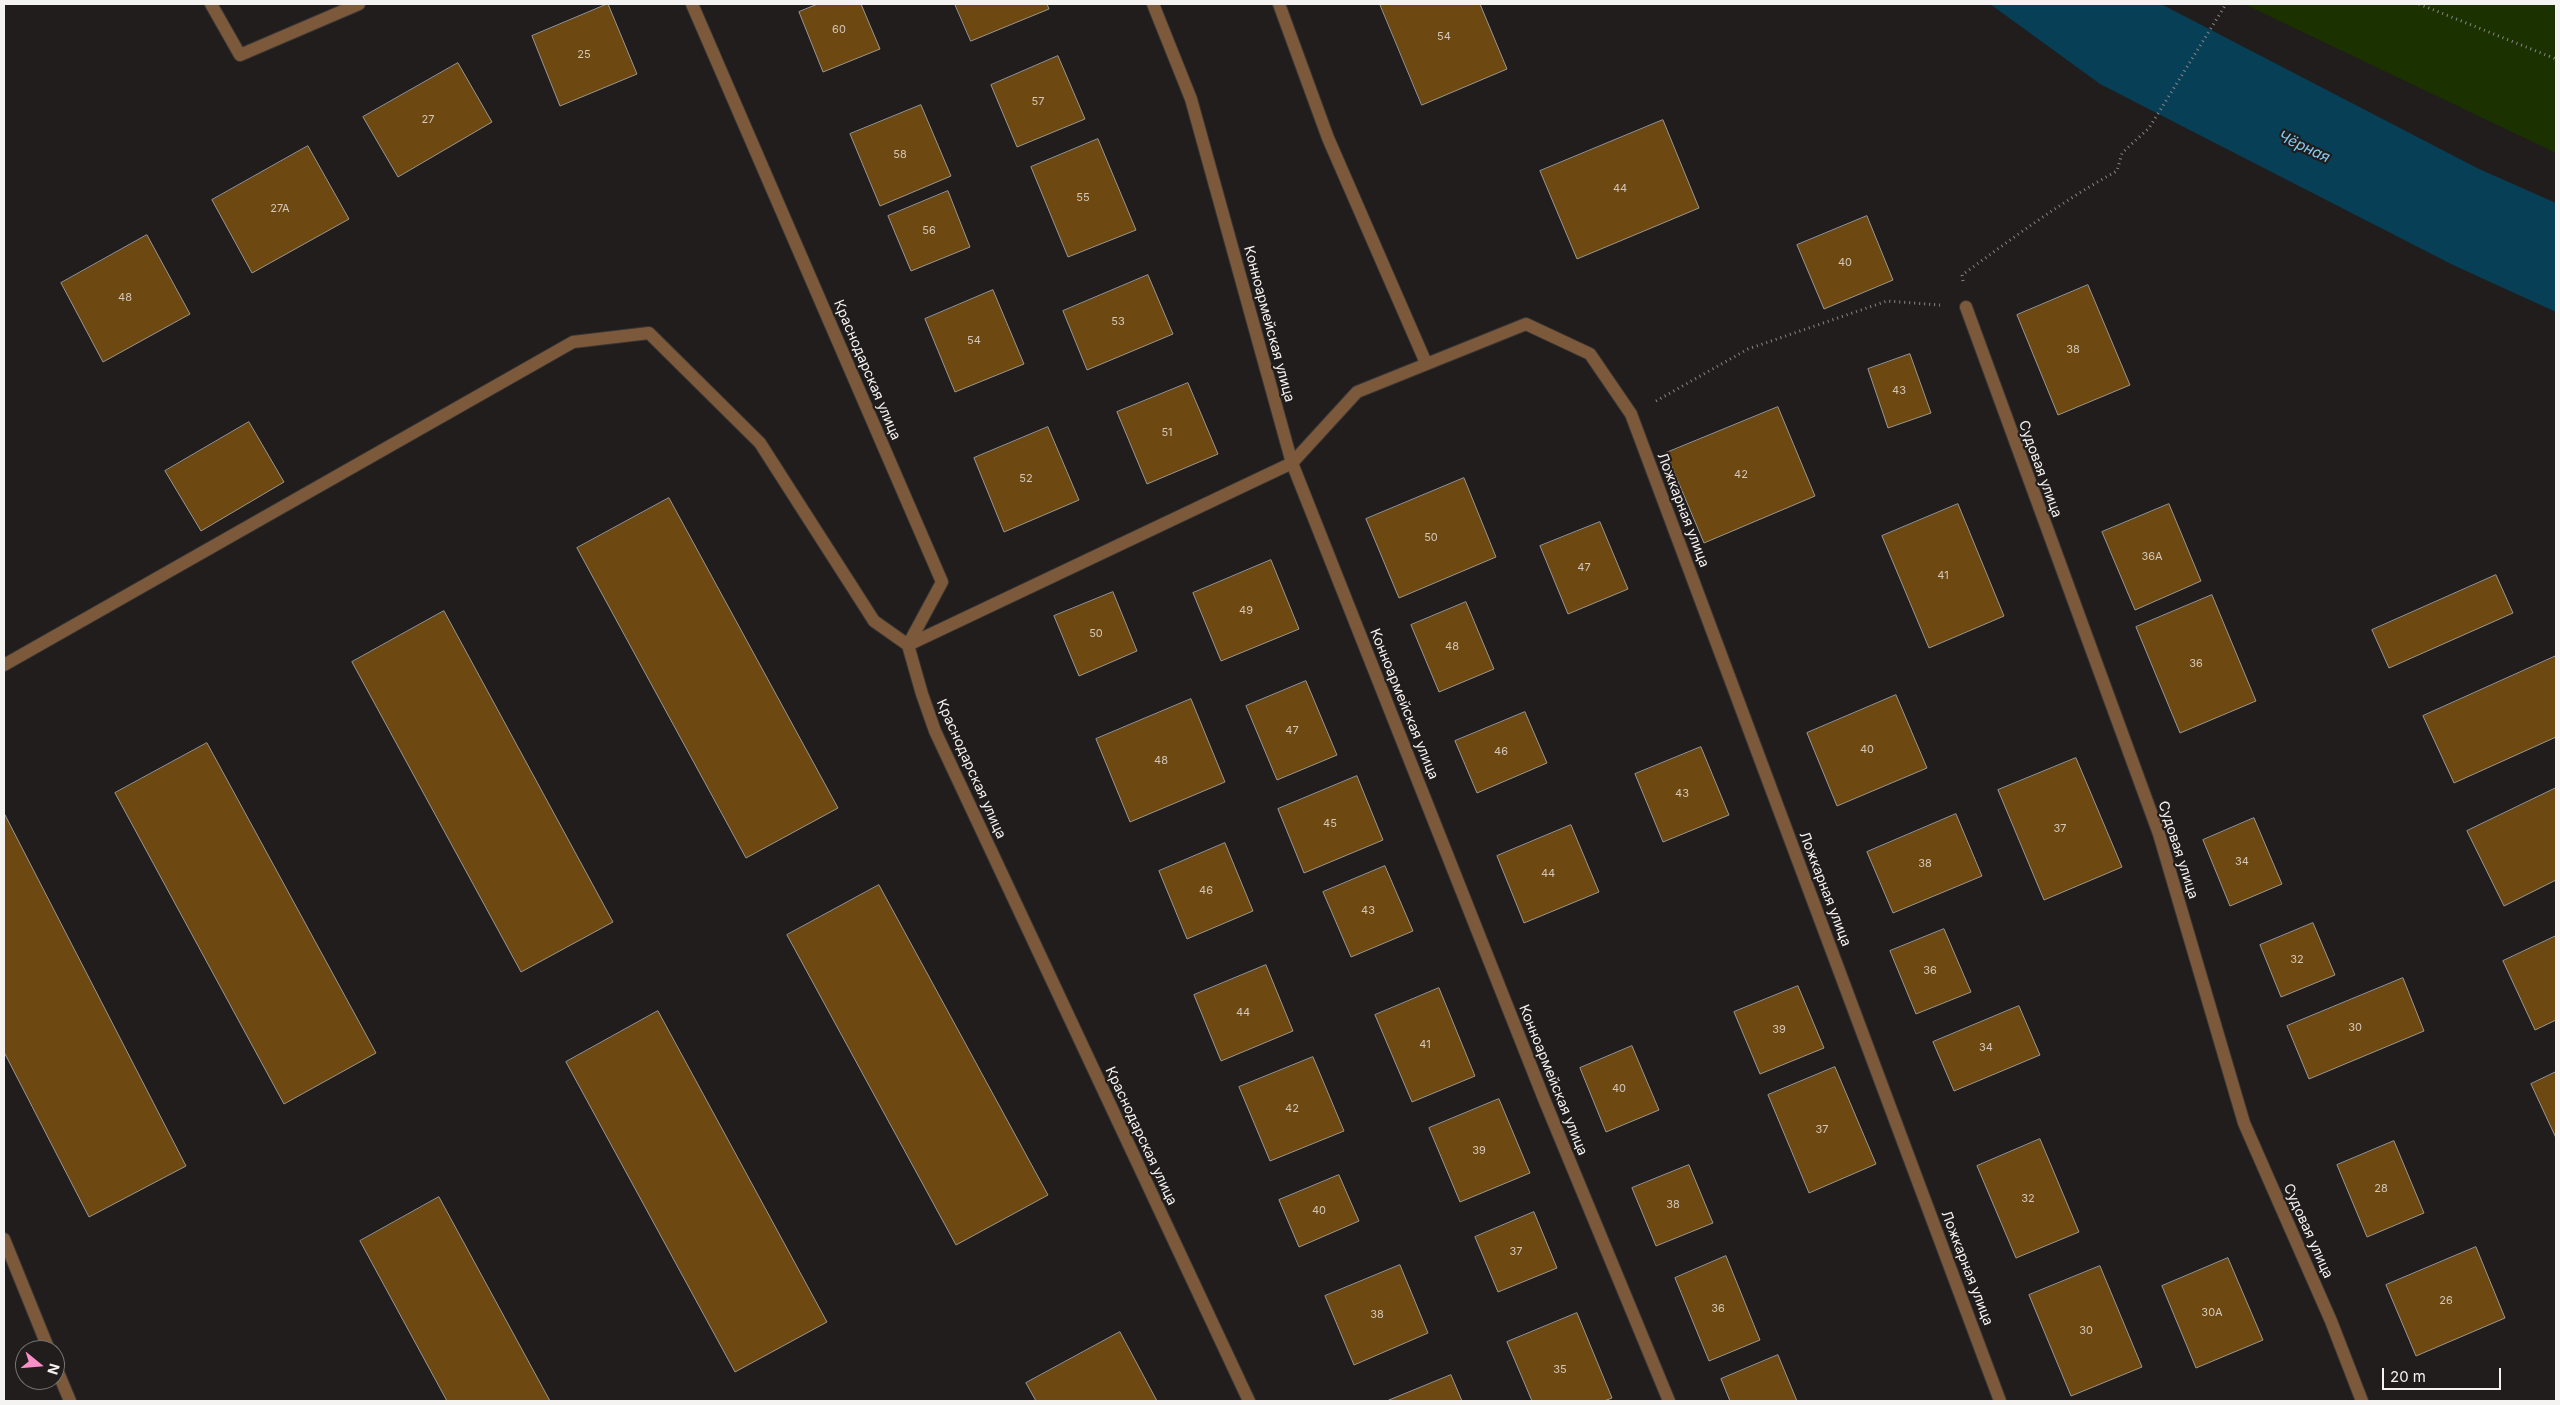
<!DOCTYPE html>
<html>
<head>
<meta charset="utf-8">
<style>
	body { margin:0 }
	#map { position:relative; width:2560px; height:1405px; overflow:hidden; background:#201d1c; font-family:Inter,sans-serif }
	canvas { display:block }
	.frame { position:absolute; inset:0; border:5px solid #f5f3f2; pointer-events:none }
	.north { position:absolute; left:15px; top:1340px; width:50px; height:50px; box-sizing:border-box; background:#201d1c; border:1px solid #757372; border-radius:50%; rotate:107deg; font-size:14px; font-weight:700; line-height:20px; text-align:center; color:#f5f3f2 }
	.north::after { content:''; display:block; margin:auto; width:18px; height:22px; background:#fa8fc8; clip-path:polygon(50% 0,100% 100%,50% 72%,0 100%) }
	.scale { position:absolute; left:2382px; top:1368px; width:119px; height:22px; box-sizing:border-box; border:2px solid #f5f3f2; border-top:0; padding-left:6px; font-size:15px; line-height:18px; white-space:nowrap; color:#f5f3f2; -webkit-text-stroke:4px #201d1c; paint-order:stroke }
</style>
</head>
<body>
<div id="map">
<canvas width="2560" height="1405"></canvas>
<div class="frame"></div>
<div class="north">N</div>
<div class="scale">20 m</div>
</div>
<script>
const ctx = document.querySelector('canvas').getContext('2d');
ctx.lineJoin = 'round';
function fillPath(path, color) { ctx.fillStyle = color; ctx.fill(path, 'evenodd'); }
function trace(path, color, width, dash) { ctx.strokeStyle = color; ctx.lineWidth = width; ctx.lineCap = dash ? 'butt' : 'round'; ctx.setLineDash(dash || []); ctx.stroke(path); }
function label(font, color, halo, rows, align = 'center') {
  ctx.font = font + ' Inter,sans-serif'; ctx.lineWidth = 4.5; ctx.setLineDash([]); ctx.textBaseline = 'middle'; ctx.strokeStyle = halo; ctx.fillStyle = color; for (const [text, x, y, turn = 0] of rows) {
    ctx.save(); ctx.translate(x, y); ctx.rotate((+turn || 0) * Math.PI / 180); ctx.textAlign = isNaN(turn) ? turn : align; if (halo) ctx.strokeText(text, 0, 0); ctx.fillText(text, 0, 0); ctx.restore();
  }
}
fillPath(new Path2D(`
	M2244,4H2556V153Z`), '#1c3100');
fillPath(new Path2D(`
	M1990,4H2161L2479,169L2556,203V312L2453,265L2100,84Z`), '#073f56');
const building = new Path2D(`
	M608,4L637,74L560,106L532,36Z
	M818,4H861L880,49L823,72L799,12Z
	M955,4H1047L1049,9L971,41Z
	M1380,4H1480L1507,69L1422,105Z
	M1058,56L1085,119L1017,147L991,85Z
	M458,63L492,122L398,177L363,117Z
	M921,105L951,176L880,206L850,134Z
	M1663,120L1699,208L1577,259L1540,171Z
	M1098,139L1136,230L1068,257L1031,167Z
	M308,146L349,219L252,273L212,200Z
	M948,191L970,247L911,271L888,216Z
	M1867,216L1893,280L1824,309L1797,245Z
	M147,235L190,314L103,362L61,283Z
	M1148,275L1173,334L1087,370L1063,311Z
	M2088,285L2130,385L2058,415L2017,315Z
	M993,290L1024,364L955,392L925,319Z
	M1910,354L1931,413L1888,428L1868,369Z
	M1188,383L1218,454L1147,484L1117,412Z
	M1778,407L1815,496L1704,543L1666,453Z
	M249,422L284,482L201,531L165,471Z
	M1048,427L1079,500L1004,532L974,458Z
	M1464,478L1496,557L1399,598L1366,519Z
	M669,498L838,808L746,858L577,548Z
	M1958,504L2004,616L1929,648L1882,536Z
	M2169,504L2201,581L2135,610L2102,532Z
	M1600,522L1628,589L1568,614L1540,546Z
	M1271,560L1299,629L1221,661L1193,593Z
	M2496,575L2513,613L2389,668L2372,630Z
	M1113,592L1137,651L1079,676L1054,616Z
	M2212,595L2256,701L2180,733L2136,627Z
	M1466,602L1494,669L1439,692L1411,625Z
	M444,611L613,922L521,972L352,662Z
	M2556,656V737L2454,783L2423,716Z
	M1306,681L1337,755L1277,780L1246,706Z
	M1896,695L1927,768L1837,806L1807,733Z
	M1191,699L1225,782L1130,822L1096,739Z
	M1525,712L1547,763L1477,793L1455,741Z
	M207,743L376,1053L284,1104L115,793Z
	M1701,747L1729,815L1663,842L1635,774Z
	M2076,758L2122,867L2044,900L1998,790Z
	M1357,776L1383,840L1304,873L1278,809Z
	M2556,788V880L2504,906L2467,831Z
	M4,813L186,1166L89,1217L4,1052Z
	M1956,814L1982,876L1893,913L1867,852Z
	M2254,818L2282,884L2230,906L2203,840Z
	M1571,825L1599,892L1524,923L1497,856Z
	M1225,843L1253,911L1187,939L1159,871Z
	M1385,866L1413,931L1351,957L1323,892Z
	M879,885L1048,1195L956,1245L787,935Z
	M2313,923L2335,975L2281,997L2260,945Z
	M1944,929L1971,992L1916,1014L1890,951Z
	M2556,936V1020L2535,1030L2503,961Z
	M1266,965L1293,1031L1221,1061L1194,995Z
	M2403,978L2424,1031L2309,1079L2287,1026Z
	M1798,986L1824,1048L1760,1074L1734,1012Z
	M1439,988L1475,1076L1412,1102L1375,1015Z
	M2019,1006L2040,1055L1954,1091L1933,1042Z
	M658,1011L827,1322L735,1372L566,1062Z
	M1632,1046L1659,1110L1606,1132L1580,1068Z
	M1313,1057L1344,1131L1270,1161L1239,1087Z
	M1835,1067L1876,1164L1809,1193L1768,1095Z
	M2556,1072V1138L2531,1084Z
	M1499,1099L1530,1173L1460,1202L1429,1128Z
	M2040,1139L2079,1232L2016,1258L1977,1166Z
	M2394,1141L2424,1213L2367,1237L2337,1165Z
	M1689,1165L1713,1223L1656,1246L1632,1188Z
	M1339,1175L1359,1221L1299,1247L1279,1200Z
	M439,1197L550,1401H447L360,1241Z
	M1534,1212L1557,1268L1498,1292L1475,1237Z
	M2476,1247L2505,1318L2416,1356L2386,1285Z
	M1726,1256L1760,1340L1709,1361L1675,1278Z
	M2228,1258L2263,1340L2196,1368L2162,1286Z
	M1400,1265L1428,1333L1354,1365L1325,1296Z
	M2100,1266L2142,1367L2071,1396L2029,1295Z
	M1577,1313L1612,1398L1604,1401H1532L1507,1342Z
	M1120,1332L1157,1401H1036L1026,1383Z
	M1778,1355L1797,1401H1730L1721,1379Z
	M1451,1375L1462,1401H1387Z`);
fillPath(building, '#6d4811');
trace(building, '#999794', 1);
const minor = new Path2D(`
	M211,4L240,55L359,4
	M692,4L942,582L908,645L922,694L935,731L1249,1401
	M1153,4L1191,99L1292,463L1544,1099L1669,1401
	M1279,4L1328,138L1426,363
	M1966,307L2159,834L2244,1123L2331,1321L2362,1401
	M4,665L573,342L649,333L760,443L874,621L908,645L1292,463L1357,392L1526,324L1590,354L1631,414L2000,1401
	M4,1239L49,1350
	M55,1365L70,1401`);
trace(minor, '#3a3736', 14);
trace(new Path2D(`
	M2419,4L2556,59
	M1963,281L1962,275C2013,238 2062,201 2117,171L2122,153L2149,128L2226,4
	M1656,401L1748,349L1887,301L1940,305`), '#898685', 3, [1, 4]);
trace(minor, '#7c593a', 12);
label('11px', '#d3c8ba', null, [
	["60",839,30],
	["54",1444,37],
	["25",584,55],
	["57",1038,102],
	["27",428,120],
	["58",900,155],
	["44",1620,189],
	["55",1083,198],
	["27А",280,209],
	["56",929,231],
	["40",1845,263],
	["48",125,298],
	["53",1118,322],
	["54",974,341],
	["38",2073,350],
	["43",1899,391],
	["51",1167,433],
	["42",1741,475],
	["52",1026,479],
	["50",1431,538],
	["36А",2152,557],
	["47",1584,568],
	["41",1943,576],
	["49",1246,611],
	["50",1096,634],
	["48",1452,647],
	["36",2196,664],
	["47",1292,731],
	["40",1867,750],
	["46",1501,752],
	["48",1161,761],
	["43",1682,794],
	["45",1330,824],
	["37",2060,829],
	["34",2242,862],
	["38",1925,864],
	["44",1548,874],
	["46",1206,891],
	["43",1368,911],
	["32",2297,960],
	["36",1930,971],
	["44",1243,1013],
	["30",2355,1028],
	["39",1779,1030],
	["41",1425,1045],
	["34",1986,1048],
	["40",1619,1089],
	["42",1292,1109],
	["37",1822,1130],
	["39",1479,1151],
	["28",2381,1189],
	["32",2028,1199],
	["38",1673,1205],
	["40",1319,1211],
	["37",1516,1252],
	["26",2446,1301],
	["36",1718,1309],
	["30А",2212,1313],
	["38",1377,1315],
	["30",2086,1331],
	["35",1560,1370]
]);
label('14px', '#f5f3f2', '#201d1c', [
	["Конноармейская улица",1269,324,75],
	["Краснодарская улица",867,370,67],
	["Судовая улица",2040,469,70],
	["Ложкарная улица",1683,510,69],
	["Конноармейская улица",1404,704,68],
	["Краснодарская улица",971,769,66],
	["Судовая улица",2178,850,72],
	["Ложкарная улица",1825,889,69],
	["Конноармейская улица",1553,1080,68],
	["Краснодарская улица",1141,1136,65],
	["Судовая улица",2308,1231,66],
	["Ложкарная улица",1967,1268,69]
]);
label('italic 15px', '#84ccf4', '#201d1c', [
	["Чёрная",2304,147,25]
]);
</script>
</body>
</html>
